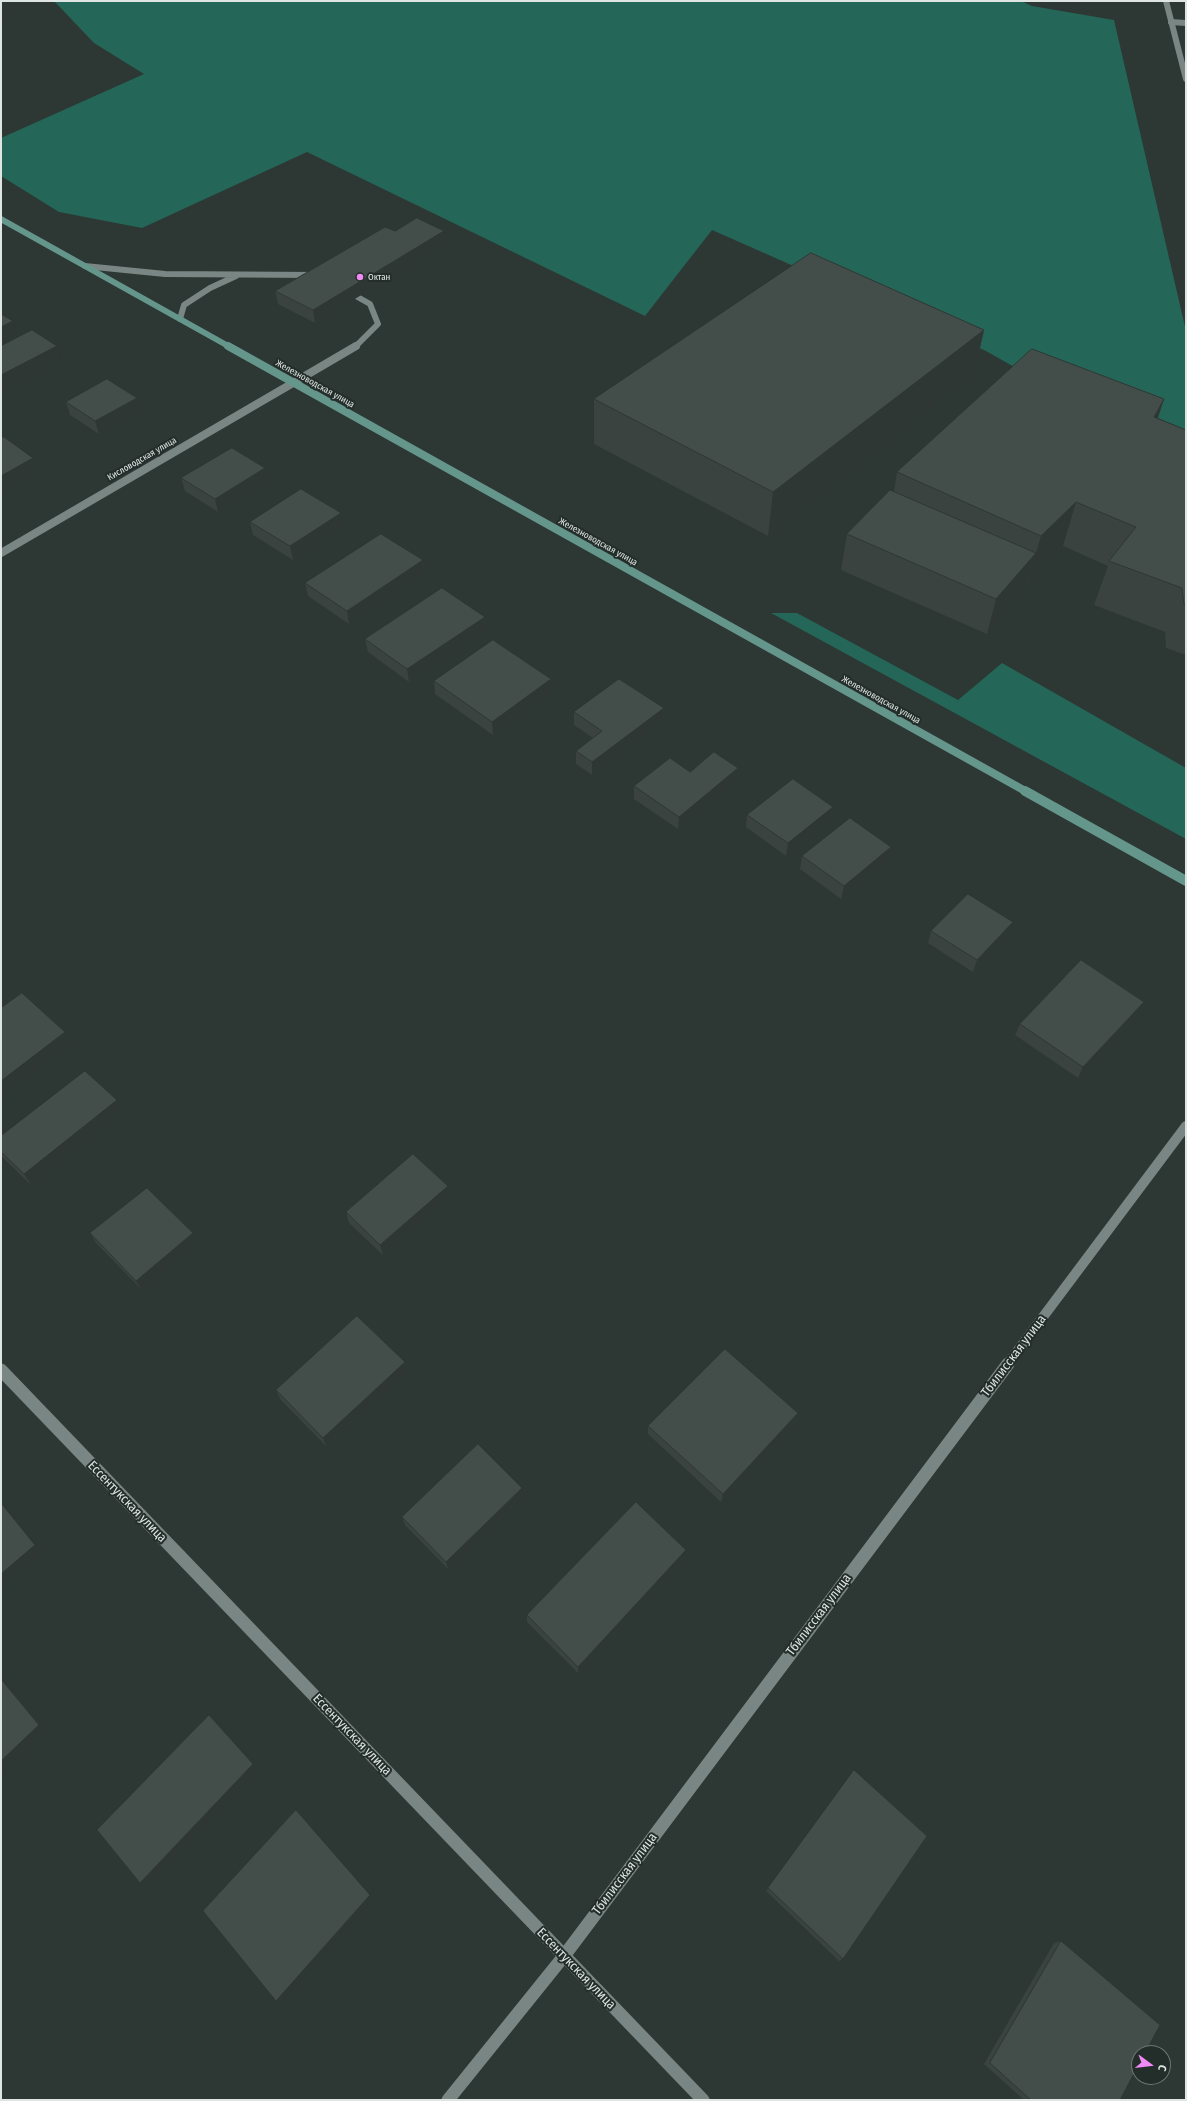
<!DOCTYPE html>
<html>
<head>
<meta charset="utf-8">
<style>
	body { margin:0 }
	#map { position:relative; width:1187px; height:2101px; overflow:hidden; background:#2d3734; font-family:"Fira Sans Condensed",sans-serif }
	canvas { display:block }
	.frame { position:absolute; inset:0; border:2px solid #dee5e3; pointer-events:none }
	.north { position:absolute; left:1131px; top:2045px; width:40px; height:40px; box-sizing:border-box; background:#232d2a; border:1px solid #6e7774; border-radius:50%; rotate:105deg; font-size:11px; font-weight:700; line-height:16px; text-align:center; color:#dee5e3 }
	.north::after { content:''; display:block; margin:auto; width:14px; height:18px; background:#f08bf5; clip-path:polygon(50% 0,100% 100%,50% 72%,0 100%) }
</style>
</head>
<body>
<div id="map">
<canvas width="1187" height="2101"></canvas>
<div class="frame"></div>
<div class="north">С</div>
</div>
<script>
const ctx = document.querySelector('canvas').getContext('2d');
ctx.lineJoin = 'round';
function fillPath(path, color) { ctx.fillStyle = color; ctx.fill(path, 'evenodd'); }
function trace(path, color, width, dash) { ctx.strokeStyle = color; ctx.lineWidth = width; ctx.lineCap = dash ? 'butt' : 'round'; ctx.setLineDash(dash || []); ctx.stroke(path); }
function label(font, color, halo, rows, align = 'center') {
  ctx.font = font + ' "Fira Sans Condensed",sans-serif'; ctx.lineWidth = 4; ctx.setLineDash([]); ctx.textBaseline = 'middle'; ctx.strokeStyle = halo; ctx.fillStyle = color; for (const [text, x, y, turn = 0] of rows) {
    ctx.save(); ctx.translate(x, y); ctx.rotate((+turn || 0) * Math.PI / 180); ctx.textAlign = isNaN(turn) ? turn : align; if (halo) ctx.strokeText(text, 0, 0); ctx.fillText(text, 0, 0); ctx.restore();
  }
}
fillPath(new Path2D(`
	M54,1H1021L1032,6L1114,20L1186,331V435L1076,402L986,351L712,230L645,316L307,152L142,228L59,212L1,176V138L144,74L94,43Z
	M771,613H797L958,700L1002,663L1186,768V839Z`), '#246657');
trace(new Path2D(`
	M1171,22L1186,23
	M85,266L165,274L317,275
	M347,291L370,304L378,324L355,347
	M180,319L184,305L210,288L236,276`), '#7a8683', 6);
trace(new Path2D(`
	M293,383L356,346`), '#7a8683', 8);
trace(new Path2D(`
	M1166,1L1186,79`), '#7a8683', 6);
trace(new Path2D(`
	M1,553L293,383`), '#7a8683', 8);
trace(new Path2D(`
	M1007,1365L1186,1126`), '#7a8683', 10);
trace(new Path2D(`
	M1,1370L703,2100
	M448,2100L564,1956L1008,1364`), '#7a8683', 13);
trace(new Path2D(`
	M1,219L230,347`), '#64968b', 6);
trace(new Path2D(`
	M228,346L1027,792`), '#64968b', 8);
trace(new Path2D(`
	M1025,791L1186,881`), '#64968b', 10);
fillPath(new Path2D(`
	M395,231L445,244L315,323L278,304L275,291Z
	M984,330L974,374L768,536L594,444V399Z
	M137,398L140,411L99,434L70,415L66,402Z
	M1164,399L1158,418L1186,430V655L1166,648L1165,632L1094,605L1108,566L1063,546L1028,580L1025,589L987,634L841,570L847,534L894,492L897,472Z
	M181,478L268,481L218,512L185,491Z
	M250,522L343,526L293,560L253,535Z
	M423,560L424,573L349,624L308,596L305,583Z
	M485,617L486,630L409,682L368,652L365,639Z
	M551,679V692L493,735L435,694L434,681Z
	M664,708L663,721L592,775L576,764V751L593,738L574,725V712Z
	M738,768L737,781L678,829L634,799V786L690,772Z
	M833,807L831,819L786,856L746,827L747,815Z
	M891,847L888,859L841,899L800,869L802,856Z
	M931,931L1009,934L973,972L928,943Z
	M1138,1013L1078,1078L1015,1035L1020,1024Z
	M117,1100L122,1111L31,1185L1,1156V1136Z
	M450,1196L383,1255L349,1223L346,1212Z
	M90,1233H193L198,1244L142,1290L96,1243Z
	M405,1362L408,1371L326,1446L280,1399L276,1390Z
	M798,1413L795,1422L721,1502L648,1434V1426Z
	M523,1495L448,1569L405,1525L402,1517Z
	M685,1557L578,1673L527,1622V1615Z
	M854,1770L843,1959L839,1961L766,1891Z
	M1061,1941L1120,2100H1024L984,2064L1054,1943Z`), '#3a4340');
fillPath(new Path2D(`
	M1,1H43L1,19Z
	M444,231L445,244L315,323L313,310Z
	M13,321L17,334L1,343V327Z
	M984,330L974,374L768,536L773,492Z
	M57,346L61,359L1,391V375Z
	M137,398L140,411L99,434L95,421Z
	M1164,399L1149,443L1154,417Z
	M33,458L38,472L1,492V476Z
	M265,468L268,481L218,512L215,499Z
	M1076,502L1063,546L1028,580L1041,536Z
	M341,513L343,526L293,560L290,546Z
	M1036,553L1025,589L987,634L996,599Z
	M423,560L424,573L349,624L347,611Z
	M485,617L486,630L409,682L407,669Z
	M551,679V692L493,735L492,722Z
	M664,708L663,721L592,775V762Z
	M738,768L737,781L678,829L679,817Z
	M833,807L831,819L786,856L788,843Z
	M891,847L888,859L841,899L844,886Z
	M1013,922L1009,934L973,972L977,960Z
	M1144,1002L1138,1013L1078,1078L1083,1067Z
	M65,1032L71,1043L1,1098V1081Z
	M117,1100L122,1111L31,1185L24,1174Z
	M448,1186L450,1196L383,1255L380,1245Z
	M193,1233L198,1244L142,1290L136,1281Z
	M405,1362L408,1371L326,1446L323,1438Z
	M798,1413L795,1422L721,1502L723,1494Z
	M522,1488L523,1495L448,1569L446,1562Z
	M1,1501L43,1553L1,1588Z
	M686,1550L685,1557L578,1673V1667Z
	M1,1675L47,1730L1,1775Z
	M209,1715L215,1720L258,1768L147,1886L140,1883Z
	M296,1810L300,1814L373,1898L281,2002L276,2001Z`), '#2f3734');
const building = new Path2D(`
	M417,218L444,231L313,310L275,291L385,227L395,231Z
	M811,253L984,330L773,492L594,399Z
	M1,314L13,321L1,327Z
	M32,330L57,346L1,375V346Z
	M1032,349L1164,399L1154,417L1186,430V605L1184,604L1182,588L1109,561L1136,527L1076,502L1041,536L897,472Z
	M107,379L137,398L95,421L66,402Z
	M4,437L33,458L1,476V438Z
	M232,448L265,468L215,499L181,478Z
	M301,489L341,513L290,546L250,522Z
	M890,490L1036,553L996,599L847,534Z
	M381,534L423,560L347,611L305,583Z
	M442,588L485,617L407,669L365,639Z
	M493,640L551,679L492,722L434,681Z
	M619,679L664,708L592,762L576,751L602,731L574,712Z
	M714,752L738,768L679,817L634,786L670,758L690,772Z
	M793,779L833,807L788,843L747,815Z
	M850,818L891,847L844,886L802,856Z
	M968,894L1013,922L977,960L931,931Z
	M1081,960L1144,1002L1083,1067L1020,1024Z
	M22,993L65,1032L1,1081V1008Z
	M85,1071L117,1100L24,1174L1,1152V1136Z
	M413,1154L448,1186L380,1245L346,1212Z
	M147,1188L193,1233L136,1281L90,1233Z
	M357,1316L405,1362L323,1438L276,1390Z
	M725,1349L798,1413L723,1494L648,1426Z
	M478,1444L522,1488L446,1562L402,1517Z
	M636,1502L686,1550L578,1667L527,1615Z
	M1,1503L35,1545L1,1574Z
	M1,1679L39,1725L1,1761Z
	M209,1715L253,1764L140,1883L97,1830Z
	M854,1770L927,1836L843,1959L768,1888Z
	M296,1810L370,1895L276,2001L203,1911Z
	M1061,1941L1160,2025L1145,2053H1139V2064L1120,2100H1031L990,2063Z`);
fillPath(building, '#434e4b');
trace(building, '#2f3734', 1);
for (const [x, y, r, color] of [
	[360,277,4,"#f08bf5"]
]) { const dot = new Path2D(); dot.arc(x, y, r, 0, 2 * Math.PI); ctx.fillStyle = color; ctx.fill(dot); trace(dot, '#232d2a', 1.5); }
label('9px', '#dee5e3', '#232d2a', [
	["Октан",368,277]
], 'left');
label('9px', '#dee5e3', '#232d2a', [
	["Железноводская улица",315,384,29],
	["Кисловодская улица",142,459,-30],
	["Железноводская улица",598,542,29],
	["Железноводская улица",881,700,29]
]);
label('13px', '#dee5e3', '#232d2a', [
	["Тбилисская улица",1014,1356,-53],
	["Ессентукская улица",127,1502,46],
	["Тбилисская улица",819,1615,-53],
	["Ессентукская улица",352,1735,46],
	["Тбилисская улица",625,1874,-53],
	["Ессентукская улица",576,1969,46]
]);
</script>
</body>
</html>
